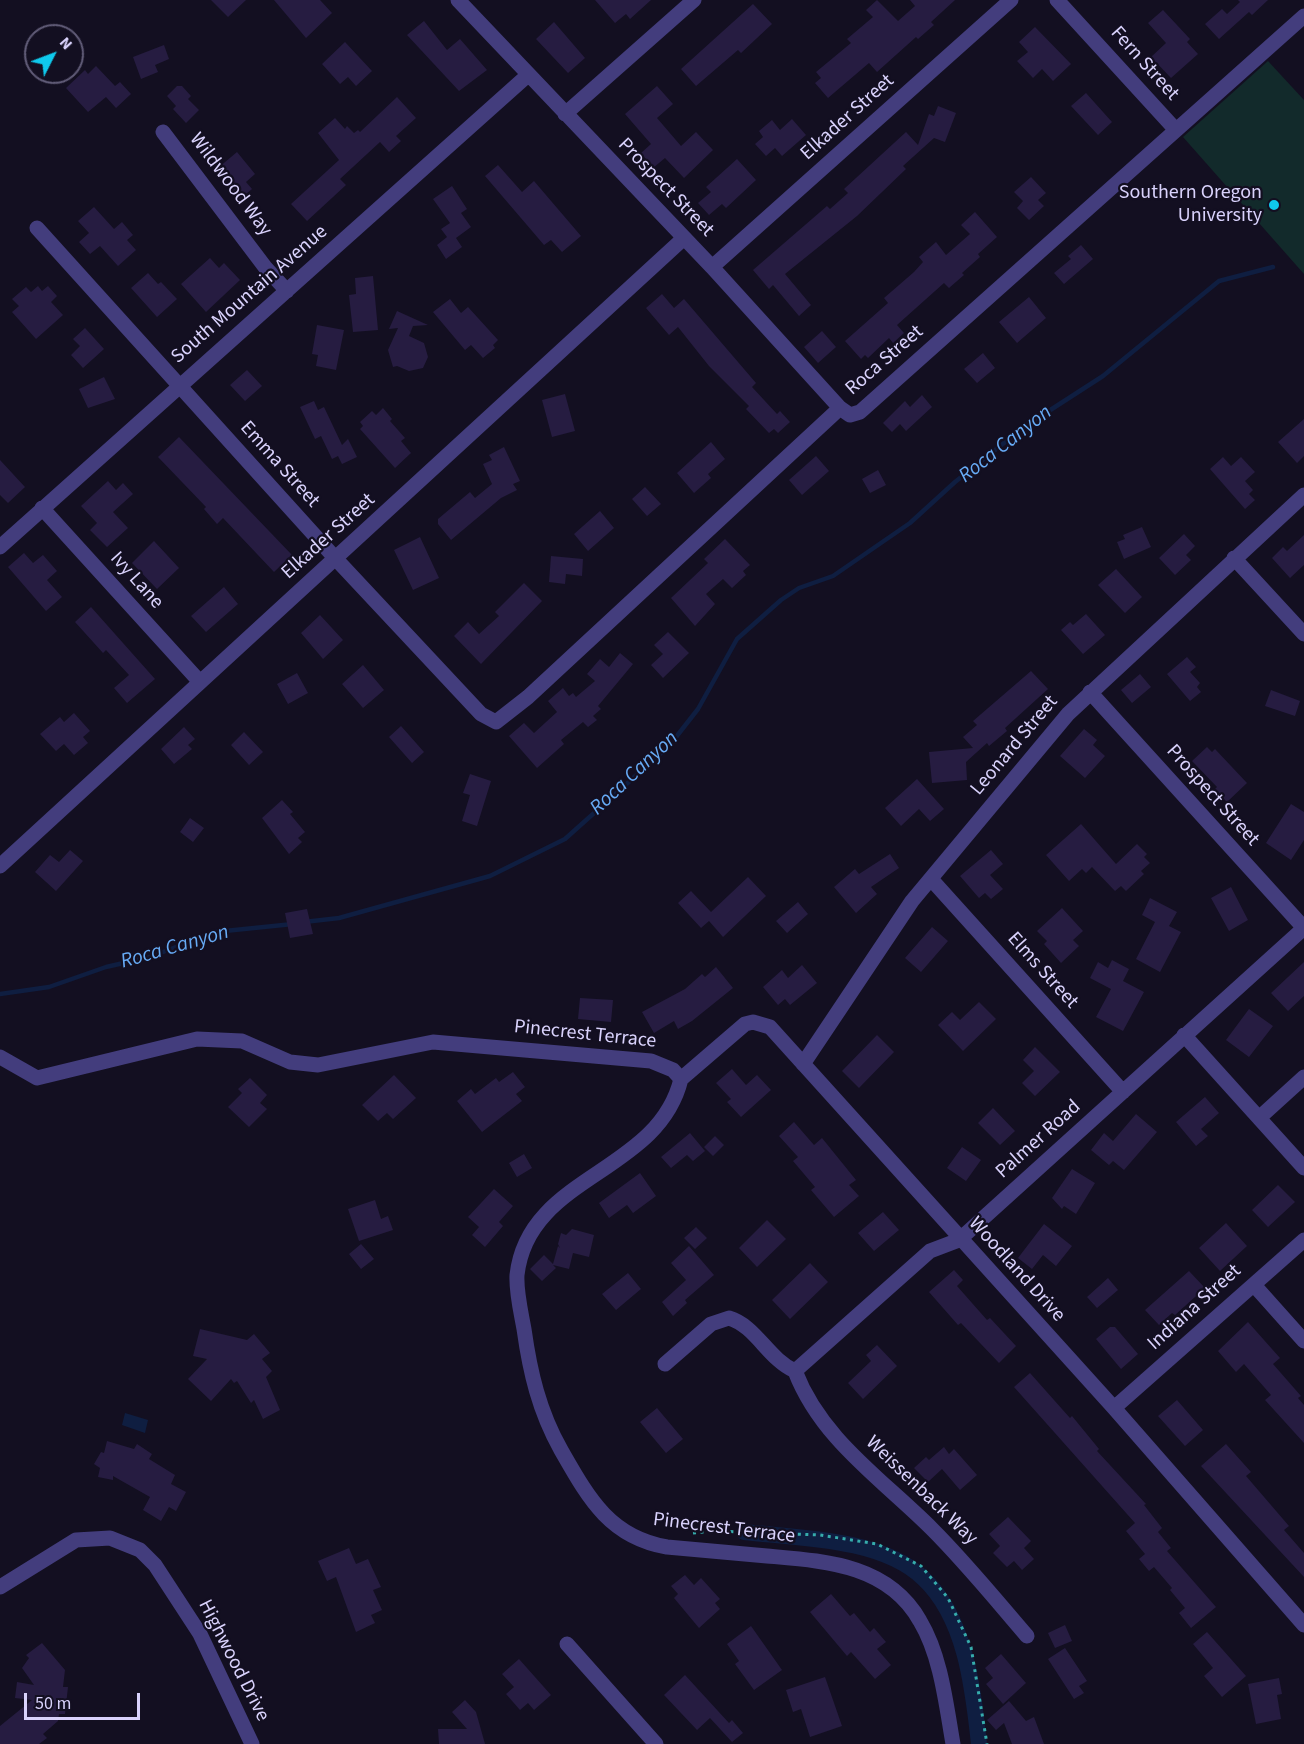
<!DOCTYPE html>
<html>
<head>
<meta charset="utf-8">
<style>
	body { margin:0 }
	#map { position:relative; width:1304px; height:1744px; overflow:hidden; background:#130f21; font-family:"Source Sans 3",sans-serif }
	canvas { display:block }
	.north { position:absolute; left:24px; top:24px; width:60px; height:60px; box-sizing:border-box; background:#130f21; border:2px solid #625d79; border-radius:50%; rotate:48deg; font-size:16px; font-weight:700; line-height:24px; text-align:center; color:#d9d2fc }
	.north::after { content:''; display:block; margin:auto; width:21px; height:27px; background:#0fc9ec; clip-path:polygon(50% 0,100% 100%,50% 72%,0 100%) }
	.scale { position:absolute; left:24px; top:1693px; width:116px; height:27px; box-sizing:border-box; border:3px solid #d9d2fc; border-top:0; padding-left:8px; font-size:18px; line-height:21px; white-space:nowrap; color:#d9d2fc; -webkit-text-stroke:4px #130f21; paint-order:stroke }
</style>
</head>
<body>
<div id="map">
<canvas width="1304" height="1744"></canvas>
<div class="north">N</div>
<div class="scale">50 m</div>
</div>
<script>
const ctx = document.querySelector('canvas').getContext('2d');
ctx.lineJoin = 'round';
function fillPath(path, color) { ctx.fillStyle = color; ctx.fill(path, 'evenodd'); }
function trace(path, color, width, dash) { ctx.strokeStyle = color; ctx.lineWidth = width; ctx.lineCap = dash ? 'butt' : 'round'; ctx.setLineDash(dash || []); ctx.stroke(path); }
function label(font, color, halo, rows, align = 'center') {
  ctx.font = font + ' "Source Sans 3",sans-serif'; ctx.lineWidth = 4.5; ctx.setLineDash([]); ctx.textBaseline = 'middle'; ctx.strokeStyle = halo; ctx.fillStyle = color; for (const [text, x, y, turn = 0] of rows) {
    ctx.save(); ctx.translate(x, y); ctx.rotate((+turn || 0) * Math.PI / 180); ctx.textAlign = isNaN(turn) ? turn : align; if (halo) ctx.strokeText(text, 0, 0); ctx.fillText(text, 0, 0); ctx.restore();
  }
}
fillPath(new Path2D(`
	M1268,61L1304,100V274L1183,137Z`), '#122a2b');
fillPath(new Path2D(`
	M125,1413L148,1420L145,1433L122,1425Z`), '#0f1e41');
trace(new Path2D(`
	M304,922L339,918L490,876L565,839L669,746L698,709L737,639L781,600L799,588L833,576L910,523L955,482L1024,427L1103,376L1219,281L1273,267
	M0,994L49,987L106,967L150,957L215,932L293,924`), '#0f1e41', 4.5);
trace(new Path2D(`
	M744,1532C798,1538 882,1538 923,1578C966,1618 973,1689 979,1744`), '#0f1e41', 16);
fillPath(new Path2D(`
	M211,0H246L228,17Z
	M274,0H320L332,13L306,38Z
	M595,0H651L630,19L626,14L615,23Z
	M877,0L898,21L915,6L910,0H955L931,22L934,25L918,39L916,37L877,72L869,63L828,98L815,83L821,78L816,72L851,43L847,39L873,17L866,10Z
	M1238,0H1268L1252,15L1249,12L1219,39L1205,24L1222,9L1227,14L1240,2Z
	M753,4L772,24L741,53L738,50L696,86L681,69Z
	M1163,10L1190,39L1187,42L1198,54L1171,78L1151,57L1166,43L1148,23Z
	M424,21L447,50L460,39L487,70L459,91L407,35Z
	M554,22L585,58L568,73L536,39Z
	M1035,27L1071,64L1053,81L1042,69L1033,78L1017,61L1028,52L1019,42Z
	M345,42L372,71L356,86L348,77L340,84L322,64Z
	M164,45L169,59L155,65L158,72L141,79L133,57Z
	M96,66L115,86L120,82L131,94L116,108L106,97L88,112L66,88L85,70L88,74Z
	M177,86H182L191,96L188,99L199,110L186,123L173,109L176,106L167,96Z
	M657,86L673,104L657,118L681,146L696,132L713,150L684,178L665,158L653,168L641,153L651,144L625,114Z
	M1086,93L1112,122L1098,135L1071,106Z
	M397,97L416,118L396,136L401,141L389,152L380,142L340,179L346,185L307,221L291,204L339,160L318,133L335,118L345,129L347,126L354,133L358,130L360,132Z
	M938,106L956,113L945,142L934,138L903,166L906,169L857,216L785,274L811,305L799,316L773,285L769,289L753,270L827,206L830,209L848,193L844,189L906,132L918,145L929,114L934,116Z
	M792,119L806,135L782,156L775,148L766,156L755,144L763,137L759,131L772,120L780,130Z
	M237,152L255,174L246,182L252,189L239,200L229,187L232,184L218,168Z
	M737,159L756,180L726,208L722,204L709,215L698,203L711,192L706,187Z
	M498,165L522,192L534,181L581,236L562,252L551,240L544,245L485,176Z
	M1031,177L1046,193L1038,200L1044,206L1029,220L1017,208L1023,201L1014,192Z
	M452,186L467,209L461,213L471,227L456,238L462,247L446,259L437,245L447,237L441,229L450,223L433,199Z
	M94,207L114,229L122,222L133,235L127,240L136,250L118,266L100,246L90,254L79,242L89,233L78,221Z
	M975,212L997,237L978,254L980,257L962,273L964,275L949,288L944,283L897,325L904,333L893,343L889,338L868,358L865,355L861,359L845,341L888,303L884,298L914,272L923,262L919,257L936,242L946,255L970,234L961,225Z
	M1081,245L1093,259L1064,284L1054,273L1071,259L1068,256Z
	M210,258L219,268L224,263L240,280L206,312L181,284Z
	M148,273L158,284L161,282L177,299L157,317L131,288Z
	M373,276L378,330L353,332L349,295L356,294L355,278Z
	M38,286L42,291L48,286L57,296L51,302L63,315L36,339L12,312L19,306L12,299L26,287L31,292Z
	M662,294L674,308L684,299L756,383L752,387L777,414L780,411L790,422L778,433L774,429L769,433L746,409L749,406L709,366L678,327L669,335L646,308Z
	M1029,297L1046,318L1017,343L999,322Z
	M450,299L461,313L468,307L498,340L493,345L495,348L483,358L471,345L465,350L433,312Z
	M397,311L428,325L413,326L409,336L424,343L428,357L423,368L409,371L397,366L393,367L388,350L398,328L389,329Z
	M317,325L344,330L336,370L316,366L318,355L312,354Z
	M85,328L104,349L83,368L71,355L80,346L73,339Z
	M822,331L836,347L818,363L804,347Z
	M983,353L995,368L977,383L964,369Z
	M247,370L262,386L245,401L230,385Z
	M104,377L115,399L88,408L79,389Z
	M565,394L575,431L552,437L542,400Z
	M922,395L932,407L906,431L900,424L892,432L883,423L905,401L910,407Z
	M314,401L318,410L324,407L342,445L348,439L357,457L342,464L338,456L332,459L321,436L315,439L300,407Z
	M383,408L392,419L390,421L405,438L401,441L411,453L395,468L360,429L363,426L360,422L372,411L376,415Z
	M1304,419V456L1297,463L1278,442Z
	M179,437L292,555L274,572L223,518L217,524L204,509L206,507L158,457Z
	M711,442L725,459L708,474L711,478L694,493L677,473Z
	M504,447L520,481L513,484L517,490L501,498L451,540L438,524V519L470,492L475,498L492,484L483,464L492,460L489,455Z
	M816,456L829,471L802,495L789,480Z
	M1223,457L1231,466L1241,457L1255,472L1245,481L1253,490L1249,494L1255,500L1245,509L1210,469Z
	M0,460L25,487L8,503L0,495Z
	M878,470L886,485L870,493L862,479Z
	M108,481L116,490L123,483L133,494L113,512L128,528L107,547L90,530L97,523L81,506Z
	M645,487L661,504L647,516L632,499Z
	M600,511L614,528L588,551L574,534Z
	M1142,527L1151,547L1124,559L1117,542L1125,539L1123,535Z
	M1184,534L1195,546L1186,555L1191,560L1175,575L1159,558Z
	M1304,535V565L1290,578L1272,558L1283,547L1287,551Z
	M420,537L439,578L413,590L394,550Z
	M725,539L750,565L743,571L746,575L732,588L723,579L706,594L715,604L695,626L671,598L708,563L704,559Z
	M154,541L179,568L157,589L132,563Z
	M24,553L33,563L43,555L57,571L47,580L62,597L46,611L8,567Z
	M551,556L583,559L582,576L566,574L565,584L549,582Z
	M1116,569L1142,597L1125,613L1098,585Z
	M524,583L542,601L481,664L454,636L468,622L479,634L499,616L495,612Z
	M224,587L238,604L206,632L191,616Z
	M91,607L155,679L127,703L114,688L129,675L106,650L103,653L75,622Z
	M1086,614L1105,635L1083,654L1061,630L1070,622L1073,625Z
	M320,615L343,640L323,659L301,633Z
	M668,632L689,653L663,678L651,665L663,654L654,645Z
	M620,653L633,664L598,706L601,709L593,716L597,720L588,727L583,722L561,740L564,744L537,768L509,736L524,723L534,733L557,712L548,701L563,688L569,696L573,693L576,697L595,681L587,674L600,659L609,667Z
	M1187,657L1196,667L1190,672L1200,683L1197,687L1201,692L1190,701L1167,674Z
	M363,665L384,690L363,708L342,684Z
	M1031,671L1048,689L1005,728L1007,731L989,746L987,743L966,762L967,780L932,783L929,752L973,748L963,737L977,725L973,721Z
	M297,673L308,693L288,704L277,684Z
	M1140,674L1151,687L1132,703L1121,690Z
	M1271,690L1300,701L1295,716L1265,706Z
	M74,713L90,731L83,737L88,743L74,755L64,744L56,751L40,734L60,717L64,722Z
	M401,726L424,752L412,763L389,737Z
	M184,727L195,739L188,745L192,749L174,764L161,749Z
	M1084,729L1097,740L1093,745L1105,756L1085,778L1060,756Z
	M244,732L263,752L249,765L231,745Z
	M1207,747L1212,752L1215,749L1247,783L1227,802L1214,790L1217,787L1192,761Z
	M470,774L491,781L477,826L462,821L470,795L463,793Z
	M917,779L944,809L930,821L919,809L901,826L885,808Z
	M282,800L293,812L290,814L305,832L298,838L302,842L289,854L262,818Z
	M1291,804L1304,812V840L1291,860L1266,843Z
	M190,818L204,828L193,842L180,832Z
	M1081,824L1116,864L1137,844L1147,854L1144,857L1150,863L1141,871L1144,874L1126,891L1121,886L1115,891L1092,867L1086,873L1082,869L1069,881L1046,855Z
	M70,850L83,861L56,891L35,872L50,855L59,862Z
	M991,850L1003,864L990,875L1003,889L991,899L985,893L979,898L960,876Z
	M890,854L899,868L871,887L877,894L856,913L834,887L855,869L859,874Z
	M748,877L766,896L723,937L709,921L701,928L678,903L691,891L711,912Z
	M1231,887L1248,920L1229,931L1211,898Z
	M1150,898L1177,912L1169,926L1181,932L1160,972L1136,959L1155,922L1142,915Z
	M798,902L808,914L787,933L776,921Z
	M1062,908L1083,931L1073,940L1079,946L1061,963L1044,944L1047,941L1037,931Z
	M307,909L313,934L290,938L285,913Z
	M932,927L948,941L921,972L905,958Z
	M1112,960L1129,969L1123,981L1144,992L1123,1031L1096,1017L1111,989L1090,978L1098,962L1108,968Z
	M1304,962V996L1288,1011L1271,993Z
	M802,965L817,983L790,1005L785,999L778,1005L763,987L782,970L788,978Z
	M716,967L733,988L692,1021L678,1029L674,1021L654,1033L642,1012L685,989L702,974L705,977Z
	M580,998L613,1000L611,1022L578,1019Z
	M979,1002L996,1019L963,1051L938,1025L952,1012L960,1020Z
	M1249,1009L1273,1026L1249,1057L1226,1040Z
	M877,1035L894,1052L859,1088L842,1071Z
	M1035,1047L1060,1072L1035,1096L1022,1083L1034,1071L1023,1060Z
	M732,1069L746,1085L757,1075L771,1090L741,1117L727,1102L731,1099L716,1083Z
	M513,1072L525,1087L516,1094L522,1101L482,1132L457,1101L471,1089L475,1094L496,1078L499,1082Z
	M394,1075L416,1098L393,1119L387,1113L378,1121L362,1105Z
	M250,1078L267,1095L260,1103L267,1109L249,1127L228,1107L242,1093L238,1089Z
	M1205,1097L1219,1113L1201,1129L1208,1136L1196,1146L1176,1122Z
	M993,1108L1015,1131L1000,1145L978,1123Z
	M1136,1114L1157,1132L1124,1170L1113,1161L1109,1165L1091,1150L1104,1133L1113,1141Z
	M794,1122L814,1145L822,1138L856,1180L849,1185L859,1196L834,1217L811,1190L815,1187L793,1161L798,1157L779,1136Z
	M690,1133L705,1151L693,1161L687,1155L671,1168L661,1157Z
	M715,1136L724,1145L713,1156L704,1147Z
	M962,1147L981,1160L966,1181L947,1168Z
	M524,1154L532,1168L517,1177L509,1163Z
	M1072,1169L1095,1183L1076,1214L1064,1206L1062,1209L1052,1198Z
	M640,1173L656,1196L633,1213L627,1205L609,1218L599,1203Z
	M1278,1185L1295,1202L1268,1227L1252,1210Z
	M494,1189L513,1206L499,1222L503,1226L485,1247L472,1235L479,1227L468,1217Z
	M375,1200L381,1219L388,1216L393,1230L359,1241L348,1209Z
	M883,1212L899,1230L874,1251L858,1233Z
	M767,1220L786,1239L757,1267L739,1248Z
	M1226,1223L1247,1246L1220,1271L1199,1248Z
	M1044,1224L1072,1246L1056,1266L1043,1255L1032,1269L1018,1258Z
	M696,1227L707,1238L695,1249L684,1238Z
	M572,1229L594,1235L589,1257L573,1253L569,1269L553,1265L556,1268L542,1281L530,1269L544,1255L553,1264L558,1246L560,1248L558,1244L561,1233L566,1235Z
	M361,1244L374,1259L361,1269L349,1254Z
	M689,1246L714,1275L685,1300L687,1303L673,1316L662,1302L686,1280L671,1263Z
	M810,1263L828,1282L790,1319L772,1300Z
	M954,1270L963,1280L957,1286L987,1320L990,1318L1016,1346L999,1363L961,1323L958,1325L929,1292Z
	M1189,1271L1205,1288L1175,1315L1172,1313L1159,1325L1145,1310Z
	M628,1273L641,1289L616,1310L602,1294Z
	M1108,1278L1118,1290L1097,1308L1087,1297Z
	M1248,1322L1280,1358L1273,1364L1301,1396L1298,1398L1304,1405V1443L1265,1400L1271,1395L1244,1364L1236,1372L1218,1351Z
	M1110,1327H1115L1138,1354L1121,1369L1096,1339Z
	M200,1329L247,1340L254,1334L270,1353L262,1359L272,1371L266,1377L280,1410L263,1419L254,1400L251,1403L237,1381L234,1383L231,1379L211,1401L188,1379L207,1359L193,1356Z
	M877,1345L897,1366L863,1399L848,1383L871,1361L866,1355Z
	M1030,1373L1070,1418L1072,1416L1099,1449L1097,1451L1146,1504L1144,1505L1162,1528L1158,1532L1171,1548L1167,1551L1216,1607L1191,1628L1179,1613L1185,1608L1170,1590L1172,1588L1154,1567L1149,1571L1139,1559L1145,1554L1126,1531L1135,1523L1014,1387Z
	M1177,1400L1203,1430L1185,1446L1158,1416Z
	M657,1408L683,1439L666,1453L640,1422Z
	M107,1441L134,1449L137,1444L152,1454L149,1459L175,1475L171,1484L186,1492L176,1511L169,1507L161,1521L143,1510L150,1497L113,1476V1480L98,1477L100,1468L94,1464L101,1452L104,1453Z
	M1226,1444L1251,1472L1246,1476L1289,1526L1284,1530L1304,1553V1577L1201,1466Z
	M944,1447L949,1454L954,1449L977,1475L960,1490L942,1469L928,1482L914,1468L926,1457L929,1460Z
	M1008,1517L1031,1541L1024,1548L1034,1559L1022,1570L1014,1561L1007,1567L993,1553L1000,1546L989,1534Z
	M349,1548L356,1564L368,1559L381,1587L373,1590L382,1610L371,1615L375,1623L356,1632L336,1577L327,1581L318,1561Z
	M685,1575L694,1585L701,1578L720,1599L715,1603L720,1609L699,1628L674,1598L678,1594L671,1586Z
	M831,1594L850,1616L854,1613L870,1632L874,1628L886,1642L877,1649L891,1665L875,1679L851,1652L847,1656L810,1612Z
	M1065,1625L1072,1641L1055,1648L1048,1633Z
	M751,1626L782,1670L754,1690L735,1664L739,1661L727,1644Z
	M1207,1632L1246,1676L1222,1697L1204,1676L1213,1668L1193,1644Z
	M42,1643L65,1670L63,1687H68L65,1714H59L58,1721L43,1734L47,1738L39,1744H0V1726L32,1700L15,1698L17,1682L34,1685L22,1668L29,1658L26,1655Z
	M1065,1648L1087,1681L1079,1686L1084,1693L1074,1699L1048,1659Z
	M1001,1654L1026,1683L1003,1704L986,1684L993,1678L985,1668Z
	M519,1659L551,1695L534,1710L528,1703L520,1710L506,1694L514,1687L502,1674Z
	M685,1675L729,1723L732,1720L743,1733L732,1742L710,1718L697,1730L664,1695Z
	M825,1677L842,1726L810,1737L801,1709L793,1712L786,1690Z
	M1279,1678L1282,1694L1277,1695L1281,1719L1256,1724L1248,1684Z
	M465,1700L476,1712L485,1744H439L438,1729H467L452,1712Z
	M1009,1701L1026,1721L1034,1717L1044,1744H1012L1004,1723L996,1730L987,1720Z`), '#261c41');
trace(new Path2D(`
	M693,1533L714,1531L820,1535L877,1544L921,1566L948,1598L971,1647L987,1744`), '#36acac', 3, [3, 4.5]);
trace(new Path2D(`
	M458,0L712,267L840,408L850,415L860,412L1304,16
	M1057,0L1175,129
	M565,114L694,0
	M163,132L265,267L287,291
	M37,228L336,559L481,714L496,722L528,697L840,408
	M712,267L1011,0
	M42,508L200,682
	M0,547L528,75
	M1234,558L1304,634
	M0,866L684,238
	M931,879L1123,1092
	M1184,1035L1304,1168
	M0,1057L37,1078L197,1039L242,1041L290,1062L318,1065L433,1042L651,1061L673,1070L681,1079C658,1174 528,1175 517,1275C516,1292 521,1312 524,1329C530,1372 539,1411 561,1450C588,1497 609,1537 667,1547C700,1550 734,1553 767,1556C824,1561 888,1564 920,1621C941,1656 946,1704 953,1744
	M803,1064L912,901L1068,714L1304,495
	M681,1079L745,1024L753,1022L770,1027L1114,1408L1304,1625
	M1259,1118L1304,1077
	M1254,1285L1304,1341
	M665,1364L711,1324L729,1318C756,1326 768,1359 795,1371
	M795,1371L930,1251L959,1240L1304,928L1090,692
	M795,1371C821,1439 882,1479 932,1529C966,1563 996,1600 1027,1636
	M1114,1408L1304,1240
	M0,1587L76,1540L110,1538L140,1550L155,1565L200,1634L252,1744
	M567,1644L656,1744`), '#433d7d', 15);
for (const [x, y, r, color] of [
	[1274,205,6,"#0fc9ec"]
]) { const dot = new Path2D(); dot.arc(x, y, r, 0, 2 * Math.PI); ctx.fillStyle = color; ctx.fill(dot); trace(dot, '#130f21', 2); }
label('20px', '#d9d2fc', '#130f21', [
	["Fern Street",1144,64,48],
	["Elkader Street",848,118,-42],
	["Wildwood Way",230,185,53],
	["Prospect Street",665,188,46],
	["South Mountain Avenue",250,295,-41],
	["Roca Street",885,361,-41],
	["Emma Street",279,465,48],
	["Elkader Street",329,537,-42],
	["Ivy Lane",136,581,48],
	["Leonard Street",1015,746,-50],
	["Prospect Street",1212,796,48],
	["Elms Street",1042,971,48],
	["Pinecrest Terrace",585,1035,6],
	["Palmer Road",1039,1140,-42],
	["Woodland Drive",1016,1270,48],
	["Indiana Street",1195,1308,-42],
	["Weissenback Way",921,1491,44],
	["Pinecrest Terrace",724,1529,7],
	["Highwood Drive",233,1661,63]
]);
label('20px', '#d9d2fc', '#130f21', [
	["Southern Oregon",1262,194],
	["University",1262,217]
], 'right');
label('italic 21px', '#67abf6', '#130f21', [
	["Roca Canyon",1006,445,-38],
	["Roca Canyon",635,774,-43],
	["Roca Canyon",175,948,-16]
]);
</script>
</body>
</html>
